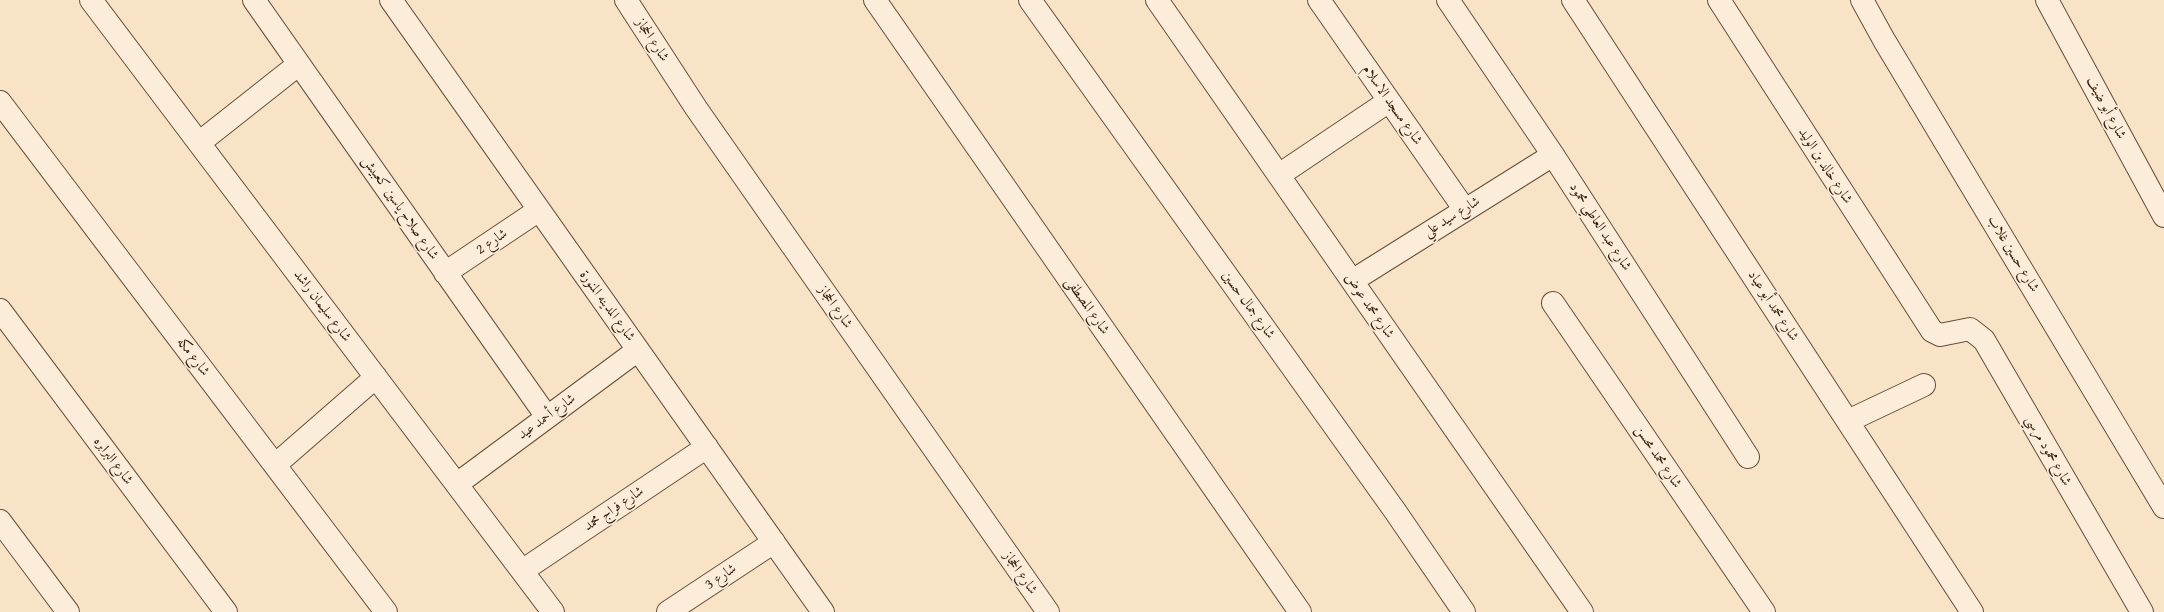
<!DOCTYPE html>
<html>
<head>
<meta charset="utf-8">
<style>
	body { margin:0 }
	canvas { display:block; background:#f9e3c6 }
</style>
</head>
<body>
<canvas width="2164" height="612"></canvas>
<script>
const ctx = document.querySelector('canvas').getContext('2d');
ctx.lineJoin = 'round';
function trace(path, color, width, dash) { ctx.strokeStyle = color; ctx.lineWidth = width; ctx.lineCap = dash ? 'butt' : 'round'; ctx.setLineDash(dash || []); ctx.stroke(path); }
function label(font, color, halo, rows, align = 'center') {
  ctx.font = font + ' "Gentium Book Plus",Amiri,serif'; ctx.lineWidth = 3.5; ctx.setLineDash([]); ctx.textBaseline = 'middle'; ctx.strokeStyle = halo; ctx.fillStyle = color; for (const [text, x, y, turn = 0] of rows) {
    ctx.save(); ctx.translate(x, y); ctx.rotate((+turn || 0) * Math.PI / 180); ctx.textAlign = isNaN(turn) ? turn : align; if (halo) ctx.strokeText(text, 0, 0); ctx.fillText(text, 0, 0); ctx.restore();
  }
}
const minor = new Path2D(`
	M91,0L553,612
	M254,0L547,417
	M391,0L823,612
	M626,0L696,108L1048,612
	M875,0L1300,612
	M1030,0L1395,511L1464,612
	M1157,0L1582,612
	M1319,0L1465,210
	M1448,0L1553,155L1748,457
	M1573,0L1972,612
	M1719,0L1932,331L1940,335L1970,329L1984,340L2142,612
	M1862,0L1884,40L2164,507
	M2047,0L2164,216
	M0,102L386,612
	M199,143L299,64
	M1279,175L1389,101
	M445,273L539,210
	M1352,281L1553,155
	M1553,303L1764,612
	M0,310L226,612
	M1848,421L1924,385
	M275,465L376,377
	M457,484L638,350
	M0,521L68,612
	M522,571L707,447
	M668,612L774,542`);
trace(minor, '#654f3b', 24);
trace(minor, '#fbedda', 22);
label('14px', '#341e0d', '#fbedda', [
	["شارع الحجاز",652,40,57],
	["شارع مسجد الاسلام",1392,105,55],
	["شارع أبو ضيف",2106,108,62],
	["شارع خالد بن الوليد",1825,166,57],
	["شارع صلاح ياسين كعبيش",400,208,55],
	["شارع سيد علي",1452,217,-32],
	["شارع عبد العاطي محمود",1600,227,57],
	["شارع 2",492,242,-34],
	["شارع حسين غلاب",2013,254,59],
	["شارع جمال حسين",1248,305,54],
	["شارع سليمان راشد",322,306,53],
	["شارع المدينه المنورة",607,306,54],
	["شارع المصطفى",1087,306,55],
	["شارع محمد عوض",1369,306,55],
	["شارع محمد أبو عياد",1773,306,57],
	["شارع الحجاز",835,307,55],
	["شارع مكه",193,357,53],
	["شارع أحمد عيد",547,417,-36],
	["شارع محمود مرسي",2048,451,60],
	["شارع محمد محسن",1658,457,56],
	["شارع البرابره",113,461,53],
	["شارع فراج محمد",614,509,-34],
	["شارع الحجاز",1020,573,55],
	["شارع 3",721,577,-34]
]);
</script>
</body>
</html>
